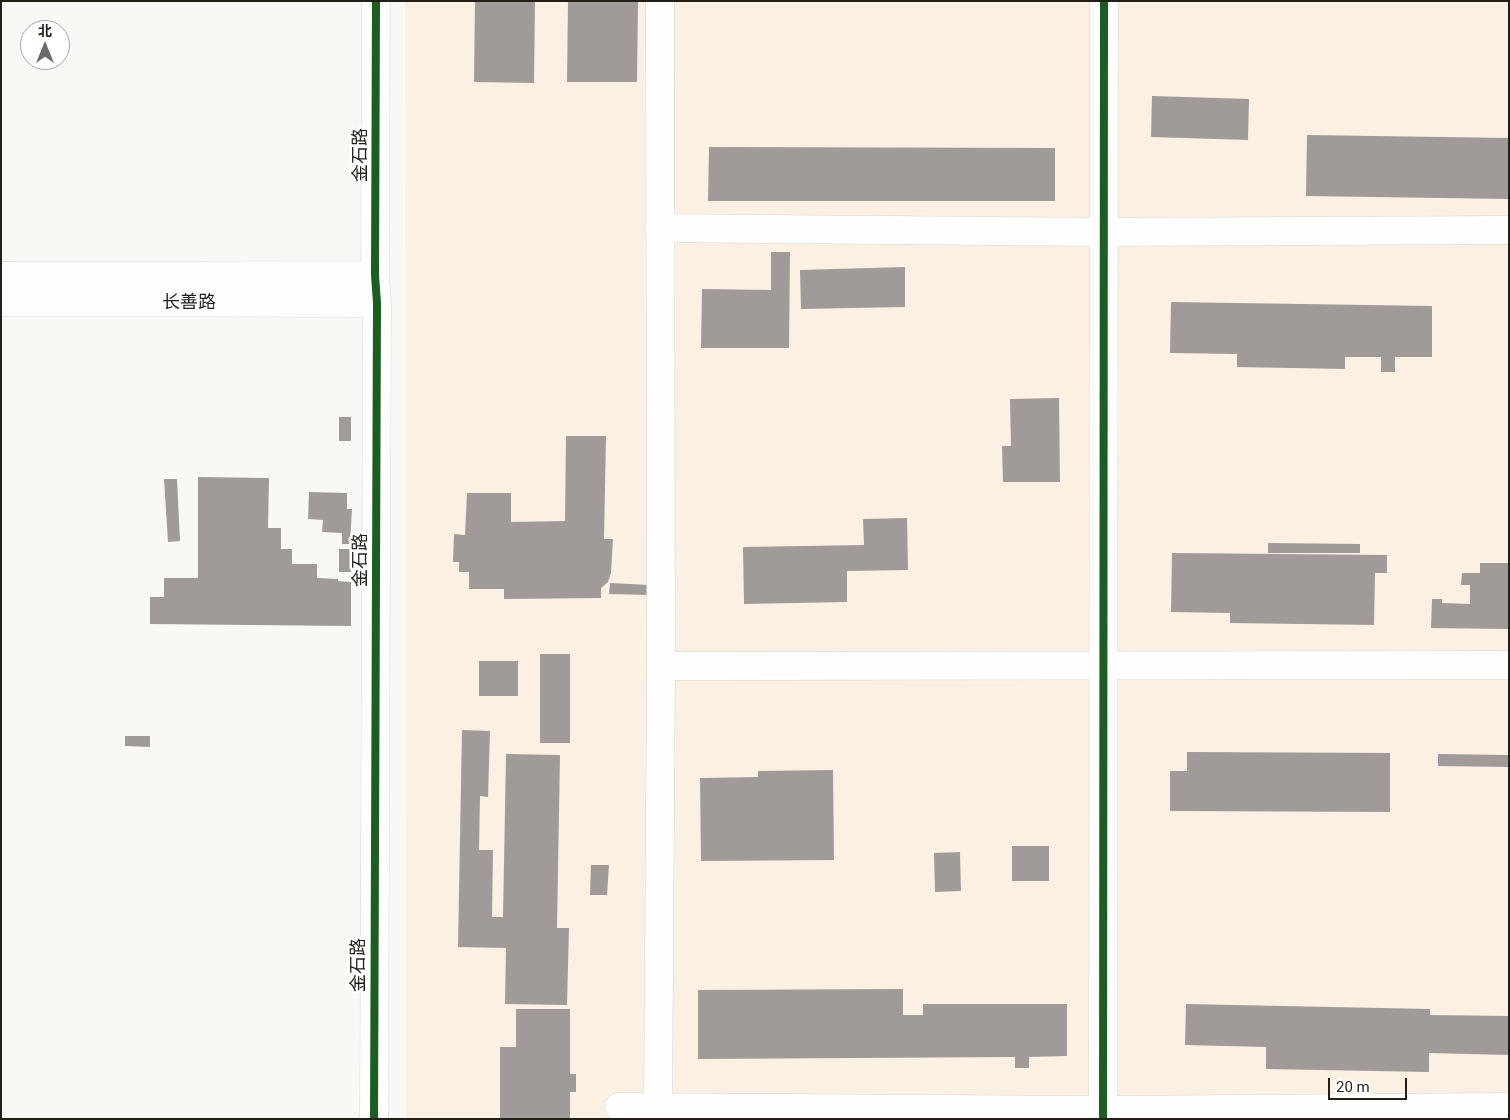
<!DOCTYPE html>
<html>
<head>
<meta charset="utf-8">
<style>
	body { margin:0 }
	#map { position:relative; width:1510px; height:1120px; overflow:hidden; background:#faf8f5; font-family:Roboto,"Noto Sans SC",sans-serif }
	canvas { display:block }
	.frame { position:absolute; inset:0; border:2px solid #221e18; pointer-events:none }
	.north { position:absolute; left:20px; top:20px; width:50px; height:50px; box-sizing:border-box; background:#fff; border:1px solid #a7a5a3; border-radius:50%; rotate:0deg; font-size:14px; font-weight:700; line-height:20px; text-align:center; color:#221e18 }
	.north::after { content:''; display:block; margin:auto; width:18px; height:22px; background:#6e6a65; clip-path:polygon(50% 0,100% 100%,50% 72%,0 100%) }
	.scale { position:absolute; left:1328px; top:1078px; width:79px; height:22px; box-sizing:border-box; border:2px solid #221e18; border-top:0; padding-left:6px; font-size:15px; line-height:18px; white-space:nowrap; color:#221e18; -webkit-text-stroke:4px #fff; paint-order:stroke }
</style>
</head>
<body>
<div id="map">
<canvas width="1510" height="1120"></canvas>
<div class="frame"></div>
<div class="north">北</div>
<div class="scale">20 m</div>
</div>
<script>
const ctx = document.querySelector('canvas').getContext('2d');
ctx.lineJoin = 'round';
function fillPath(path, color) { ctx.fillStyle = color; ctx.fill(path, 'evenodd'); }
function trace(path, color, width, dash) { ctx.strokeStyle = color; ctx.lineWidth = width; ctx.lineCap = dash ? 'butt' : 'round'; ctx.setLineDash(dash || []); ctx.stroke(path); }
function label(font, color, halo, rows, align = 'center') {
  ctx.font = font + ' Roboto,"Noto Sans SC",sans-serif'; ctx.lineWidth = 5; ctx.setLineDash([]); ctx.textBaseline = 'middle'; ctx.strokeStyle = halo; ctx.fillStyle = color; for (const [text, x, y, turn = 0] of rows) {
    ctx.save(); ctx.translate(x, y); ctx.rotate((+turn || 0) * Math.PI / 180); ctx.textAlign = isNaN(turn) ? turn : align; if (halo) ctx.strokeText(text, 0, 0); ctx.fillText(text, 0, 0); ctx.restore();
  }
}
fillPath(new Path2D(`
	M405,1H1509V1119H406Z`), '#fbf0e2');
fillPath(new Path2D(`
	M475,1H535L534,83L474,82Z
	M568,1H638L637,82H567Z
	M1152,96L1249,99L1248,140L1151,137Z
	M1307,135L1509,138V199L1306,196Z
	M709,147L1055,148V201H708Z
	M771,252H790L789,348H701L702,289L771,290Z
	M905,267V307L801,309L800,270Z
	M1171,302L1432,306V357H1395V372H1381V357H1345V369L1237,367V354L1170,353Z
	M1059,398L1060,482H1003L1002,446H1011L1010,399Z
	M339,417H351V441H339Z
	M566,436H606L604,539H613L611,573L608,582L601,588V598L504,599V589H469V572H459V562H453L454,534L465,535L467,493H511V522L565,521Z
	M198,477L269,478L268,528H281V549H292V564H317V578L338,579V581L351,582V626L150,624V597H164V578H198Z
	M164,479H177L180,541L168,542Z
	M309,492L347,493V509H352L350,544H342V533L322,532L323,520L308,519Z
	M907,518L908,570L847,571V602L744,604L743,547L864,545L863,519Z
	M1268,543L1360,544V553H1268Z
	M339,549H351V572H339Z
	M1172,553L1387,555V573H1375L1374,625L1230,623V613L1171,612Z
	M1480,563H1509V629L1431,628L1432,599H1442V603L1470,604V585H1461L1462,573H1480Z
	M610,583L650,585V595L609,594Z
	M540,654H570V743H540Z
	M479,661H518V696H479Z
	M462,730L490,731L488,797L480,796L479,850H493L492,917H503L506,754L560,755L557,928H569L567,1005L505,1004L506,948L458,947Z
	M125,736H150V747L125,746Z
	M1187,752L1390,753V812L1170,811V771H1187Z
	M1438,754L1509,755V767L1438,766Z
	M833,770L834,860L701,861L700,778L758,777V771Z
	M1012,846H1049V881H1012Z
	M960,852L961,891L935,892L934,853Z
	M591,865H609L607,895H590Z
	M903,989V1015H923V1004H1067V1056L1029,1057V1068H1015V1057L698,1059V990Z
	M1186,1004L1430,1009V1015L1509,1016V1055L1429,1053V1072L1266,1069V1047L1185,1045Z
	M516,1009H570V1074H576V1092H570V1119H500V1047H516Z`), '#a09b99');
const minor = new Path2D(`
	M659,228L1105,232L1509,230
	M1,276L375,275
	M1,302L377,303
	M661,666L1509,665
	M619,1107L1103,1110L1509,1107
	M658,1108L661,666L660,1
	M374,1119L377,303L375,275L376,1
	M1103,1119L1104,1`);
trace(minor, '#d8d5d1', 29);
trace(minor, '#fefefe', 28);
trace(new Path2D(`
	M374,1119L377,303L375,275L376,1
	M1103,1119L1104,1`), '#1b5e20', 8);
label('18px', '#221e18', '#fff', [
	["金石路",361,155,-90],
	["长善路",189,303],
	["金石路",361,560,-90],
	["金石路",359,965,-90]
]);
</script>
</body>
</html>
